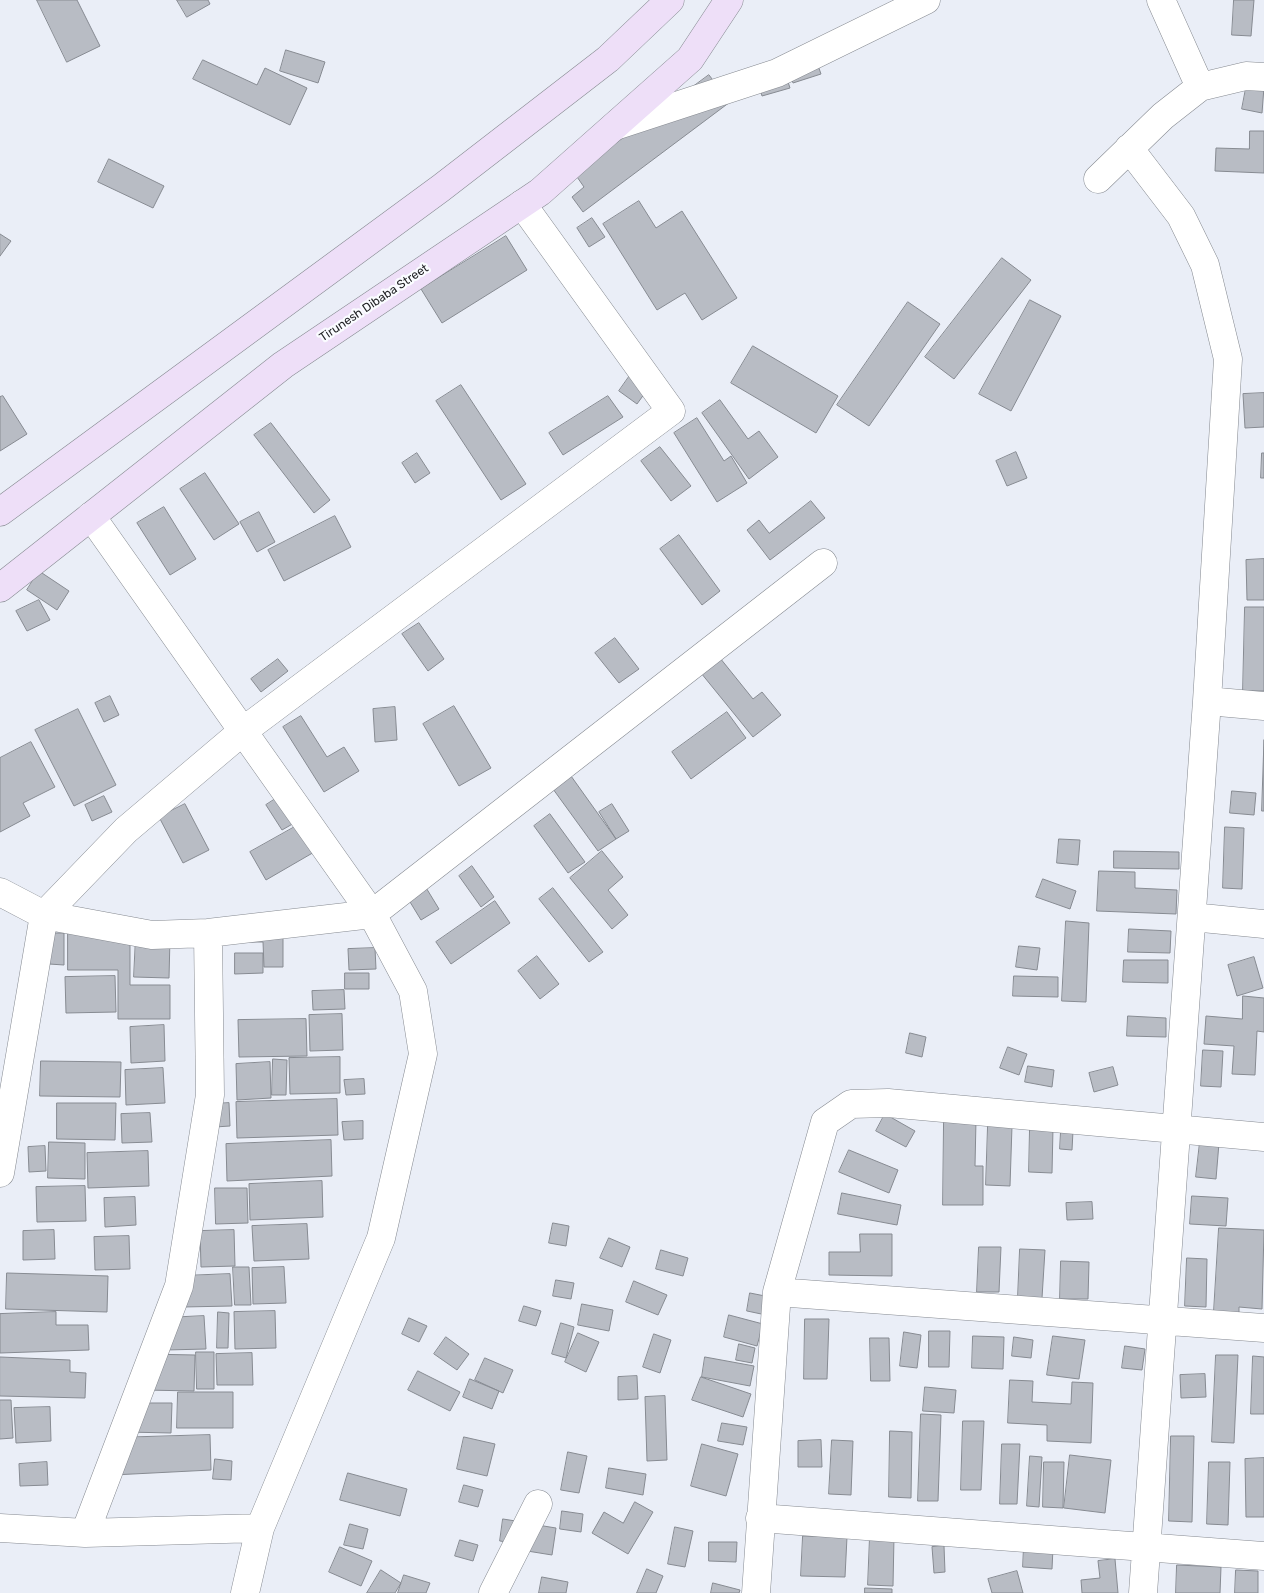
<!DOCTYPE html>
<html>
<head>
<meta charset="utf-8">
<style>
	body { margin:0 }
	canvas { display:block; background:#eaeef7 }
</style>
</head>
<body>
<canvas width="1264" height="1593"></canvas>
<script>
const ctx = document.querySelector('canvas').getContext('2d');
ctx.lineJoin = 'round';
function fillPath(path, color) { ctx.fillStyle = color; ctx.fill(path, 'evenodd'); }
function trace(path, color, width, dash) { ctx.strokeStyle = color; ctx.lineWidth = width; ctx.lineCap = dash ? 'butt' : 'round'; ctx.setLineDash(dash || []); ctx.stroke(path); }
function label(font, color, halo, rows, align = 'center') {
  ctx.font = font + ' Rubik,sans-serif'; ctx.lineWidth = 4.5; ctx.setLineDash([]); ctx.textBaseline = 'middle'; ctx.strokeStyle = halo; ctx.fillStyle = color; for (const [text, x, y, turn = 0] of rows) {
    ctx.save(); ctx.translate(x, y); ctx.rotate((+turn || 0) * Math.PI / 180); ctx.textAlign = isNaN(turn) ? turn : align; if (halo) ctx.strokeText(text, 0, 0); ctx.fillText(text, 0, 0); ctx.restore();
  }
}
const building = new Path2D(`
	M37,0H77L100,46L67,62Z
	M177,0H208L210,4L187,17Z
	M1234,0H1254L1251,36L1232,35Z
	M286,50L325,62L318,83L280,71Z
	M814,54L821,74L793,83L787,63Z
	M203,60L257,85L265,68L307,88L290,125L193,79Z
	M783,66L790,88L762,96L756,74Z
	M709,75L730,102L583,212L572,197L584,187L575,174Z
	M1247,83L1264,87L1262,113L1242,109Z
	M1250,131H1264V173L1215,171L1216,148L1249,149Z
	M109,159L164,186L153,208L98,182Z
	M639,201L656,228L682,211L737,298L702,320L685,293L657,310L603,224Z
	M592,218L605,237L589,247L577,228Z
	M0,234L11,241L0,256Z
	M506,236L527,270L442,323L421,289Z
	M1002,258L1031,280L954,379L925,357Z
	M1030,300L1061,316L1011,411L979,394Z
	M908,302L940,324L869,426L837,405Z
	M753,346L838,396L816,433L731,383Z
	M631,374L650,386L637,404L619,391Z
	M461,385L526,484L501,500L436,401Z
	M1264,393V427L1245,428L1243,394Z
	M3,396L27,434L0,451V397Z
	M608,396L623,417L563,455L549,433Z
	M720,400L748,439L759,431L778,457L749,479L702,413Z
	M697,418L724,461L731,456L747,483L717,502L674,433Z
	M271,423L330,500L314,513L254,435Z
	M660,447L691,486L671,501L641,461Z
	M1016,452L1027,478L1007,486L996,461Z
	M417,453L430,473L415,483L402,463Z
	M1262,453H1264V478H1261Z
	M205,473L239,524L214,540L180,489Z
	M811,501L825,518L770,560L747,530L759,520L769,533Z
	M164,507L196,559L170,575L137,523Z
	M259,512L275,542L257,552L240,522Z
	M335,516L351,547L284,581L268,550Z
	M679,535L720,591L702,605L660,549Z
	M1264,559V600H1247L1246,560Z
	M39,571L69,591L57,610L27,590Z
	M39,600L50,620L27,631L16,611Z
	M1245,607H1264V691H1243Z
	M419,623L444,659L428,671L402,634Z
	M615,638L639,669L619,683L595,653Z
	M720,658L753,699L762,692L781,715L753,737L701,673Z
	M278,659L288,671L261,692L251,679Z
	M110,696L119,715L104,722L95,703Z
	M454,706L491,768L459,786L423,724Z
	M395,707L397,740L375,742L373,709Z
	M78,709L116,785L74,806L35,730Z
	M727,712L746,738L691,779L672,752Z
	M301,716L327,757L344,747L359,771L324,792L283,727Z
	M1264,740V811H1262Z
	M31,742L55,787L23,803L30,816L0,832V758Z
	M571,776L616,839L598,851L553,789Z
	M1232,791L1256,793L1254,815L1230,813Z
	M104,796L112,812L92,821L85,805Z
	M280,796L296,822L282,830L266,805Z
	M185,804L209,850L183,863L159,817Z
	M612,804L629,831L616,839L599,812Z
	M550,814L585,862L568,873L534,826Z
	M300,824L316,851L266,880L250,852Z
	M1225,827L1244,828L1242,889L1223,888Z
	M1059,839L1080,840L1078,865L1057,863Z
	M602,851L623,877L608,890L628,915L612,929L570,878Z
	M1114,851L1179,852V869L1114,868Z
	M472,866L494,897L481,907L459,876Z
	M1099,871L1135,872V888L1177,890L1176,914L1097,911Z
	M1043,879L1076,891L1070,909L1036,897Z
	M425,886L439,909L421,920L407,897Z
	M553,888L603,952L589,962L539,899Z
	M495,901L510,923L451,964L436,942Z
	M1066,921L1089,923L1086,1002L1062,1001Z
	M283,929V967H264L263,942H238Z
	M1129,929L1171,931L1170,953L1128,952Z
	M68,931H130V985H170V1019H118V970H68Z
	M49,933H64V965L49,964Z
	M136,936L170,938L169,978L134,977Z
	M1019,946L1040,948L1037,970L1016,967Z
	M375,948L376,969L349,970L348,949Z
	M235,953H263V973L235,974Z
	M537,956L559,984L540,999L518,971Z
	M1254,957L1263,988L1237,996L1228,965Z
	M1124,960H1168V983L1123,982Z
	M345,973H369V989H345Z
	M115,976L116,1012L66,1013L65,977Z
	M1014,976L1058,977V997L1013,996Z
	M344,990L345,1009L313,1010L312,991Z
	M1243,996L1264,998V1032L1257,1031L1255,1075L1232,1074L1234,1046L1204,1044L1206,1016L1242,1019Z
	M342,1014L343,1050L310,1051L309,1015Z
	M1128,1016L1166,1018V1037L1127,1036Z
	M306,1019L307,1056L239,1057L238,1020Z
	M164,1025L165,1061L131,1063L130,1027Z
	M910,1033L926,1037L922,1057L906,1053Z
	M1008,1047L1027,1054L1019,1075L1000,1068Z
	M1203,1050L1223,1051L1221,1087L1201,1086Z
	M340,1057V1093L290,1094L289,1058Z
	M273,1059L287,1060L286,1095H272Z
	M41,1061L121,1062L120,1097L40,1096Z
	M270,1062L271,1098L237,1100L236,1064Z
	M1028,1066L1054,1070L1052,1087L1025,1082Z
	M1113,1067L1118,1085L1094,1092L1089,1073Z
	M163,1068L165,1103L126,1105L125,1070Z
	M364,1079L365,1094L346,1095L344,1080Z
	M337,1099L338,1135L237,1138L236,1102Z
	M57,1103H116L115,1140L57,1139Z
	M229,1103L230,1126L215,1127V1104Z
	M150,1113L152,1142L122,1143L121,1114Z
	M885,1114L915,1131L906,1147L876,1131Z
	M944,1119L976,1120L975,1166H983V1205H943Z
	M363,1121V1139L344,1140L342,1122Z
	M988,1125L1012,1126L1010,1186L986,1185Z
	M1030,1127L1053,1128L1052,1173L1029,1172Z
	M1061,1131H1073L1072,1150L1060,1149Z
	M331,1140L332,1176L227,1181L226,1144Z
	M49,1142L85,1143V1179L48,1178Z
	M1200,1142L1219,1143L1216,1179L1196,1177Z
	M45,1146L46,1171L29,1172L28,1147Z
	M849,1150L898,1170L889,1193L839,1172Z
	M148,1151L149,1186L88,1188L87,1153Z
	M322,1181L323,1217L250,1220L249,1184Z
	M85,1186L86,1221L37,1222L36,1187Z
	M215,1188H247L248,1223L216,1224Z
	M842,1193L901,1205L897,1225L838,1214Z
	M1192,1196L1228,1198L1226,1226L1190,1224Z
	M135,1197L136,1225L105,1227L104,1198Z
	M1092,1202L1093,1219L1067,1220L1066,1203Z
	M553,1223L569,1226L566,1246L549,1243Z
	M307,1224L309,1259L254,1261L252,1226Z
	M1219,1228L1264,1230L1262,1309L1239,1307V1313L1214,1311Z
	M54,1230L55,1259L23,1260V1231Z
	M234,1230L235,1266L201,1267L200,1231Z
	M860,1234H892V1276L829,1275V1252H860Z
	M129,1236L130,1269L95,1270L94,1237Z
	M609,1238L630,1247L622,1267L600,1258Z
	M979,1247H1001L999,1292H977Z
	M1020,1249L1045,1250L1042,1298L1018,1297Z
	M661,1250L688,1258L683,1276L656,1269Z
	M1187,1258L1207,1259L1206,1307L1185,1306Z
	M1061,1261L1089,1262L1088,1299H1060Z
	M233,1267H249L251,1305H235Z
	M284,1267L286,1303L253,1304L252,1268Z
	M7,1273L108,1276L107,1312L6,1309Z
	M230,1274L232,1306L183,1307L182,1276Z
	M556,1280L574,1283L571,1299L553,1296Z
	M634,1281L667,1295L658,1315L626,1302Z
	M750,1293L770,1297L766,1315L747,1311Z
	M582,1304L613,1310L609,1331L578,1325Z
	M524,1306L541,1311L536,1326L519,1321Z
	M275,1311L276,1348L235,1349L234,1312Z
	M56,1312V1325H88L89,1350L0,1353V1314Z
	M218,1312L229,1313L228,1348H217Z
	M729,1315L763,1324L757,1346L724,1337Z
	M204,1316L206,1349L166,1350L164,1318Z
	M409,1318L427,1326L419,1342L402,1334Z
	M805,1319H829L827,1379H804Z
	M561,1323L574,1327L566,1358L552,1354Z
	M929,1331H950L949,1367H929Z
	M904,1332L921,1335L917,1368L900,1366Z
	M578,1333L599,1342L586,1372L565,1362Z
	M654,1334L671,1340L660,1373L643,1367Z
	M973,1336L1004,1337L1003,1369L972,1368Z
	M1053,1336L1085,1340L1079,1379L1047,1375Z
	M446,1337L469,1354L457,1370L434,1354Z
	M1014,1337L1033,1340L1031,1358L1012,1356Z
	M870,1338H889L890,1381H871Z
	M739,1344L755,1348L752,1363L736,1360Z
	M1125,1346L1145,1349L1142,1370L1122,1368Z
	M196,1352H214V1389H197Z
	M252,1353L253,1385H217L216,1354Z
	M145,1354L195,1355L194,1391L144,1390Z
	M1216,1355H1238L1234,1443L1212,1442Z
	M1253,1356L1264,1357V1414H1251Z
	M0,1357L70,1360V1372L86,1373L85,1398L0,1396Z
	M705,1357L754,1366L750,1386L702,1377Z
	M485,1358L513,1370L503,1393L475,1380Z
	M418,1371L460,1392L450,1411L408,1390Z
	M1205,1374L1206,1397L1181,1398L1180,1375Z
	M637,1376L638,1399L618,1400V1377Z
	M701,1377L751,1394L743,1417L692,1400Z
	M470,1379L499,1391L492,1409L463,1397Z
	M1010,1380L1033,1381L1032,1402L1071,1404L1072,1382L1093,1383L1091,1443L1047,1441V1425L1008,1423Z
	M925,1387L956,1390L954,1413L923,1411Z
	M178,1392H233V1428H177Z
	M665,1396L667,1460L647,1461L645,1397Z
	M0,1400H11L13,1438L0,1439Z
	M126,1403H172L171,1433L126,1432Z
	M50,1407L51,1441L16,1443L14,1408Z
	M921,1414L941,1415L938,1501H918Z
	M963,1421H984L981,1490H961Z
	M722,1423L747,1427L743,1445L718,1441Z
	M890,1431L912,1432L911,1498L889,1497Z
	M210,1435L211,1470L113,1475L111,1438Z
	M1171,1436H1194L1192,1522L1169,1521Z
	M464,1437L495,1444L487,1476L457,1469Z
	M821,1440L822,1467H798V1441Z
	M832,1440L853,1441L851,1495L829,1494Z
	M702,1444L738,1454L726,1496L691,1486Z
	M1002,1444H1020L1017,1504H1000Z
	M568,1452L587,1456L579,1493L561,1490Z
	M1070,1455L1111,1460L1105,1513L1064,1508Z
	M1030,1456L1042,1457L1039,1507L1027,1506Z
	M1264,1458V1517H1246L1245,1459Z
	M215,1459L232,1461L231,1480L213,1479Z
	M47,1462L48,1485L20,1486L19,1464Z
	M1044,1462H1064L1063,1508L1043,1507Z
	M1209,1462H1230L1228,1525L1207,1524Z
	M609,1468L646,1474L643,1495L606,1488Z
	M348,1473L407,1489L400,1516L340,1500Z
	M464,1485L483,1490L478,1507L459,1502Z
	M635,1502L653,1512L628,1554L592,1533L604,1512L623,1523Z
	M562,1511L583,1514L581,1532L560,1529Z
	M503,1519L522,1522L519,1544L500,1541Z
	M525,1523L556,1528L552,1555L521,1550Z
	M350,1524L368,1529L363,1549L344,1545Z
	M675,1527L693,1531L685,1567L668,1564Z
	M803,1536L847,1537L845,1577L801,1576Z
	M870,1536L894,1537L893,1586L868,1585Z
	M460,1540L478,1545L473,1561L455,1556Z
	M709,1542H737L736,1562L709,1561Z
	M944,1546L945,1572L934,1573L932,1547Z
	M1024,1546L1053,1548L1052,1569L1023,1567Z
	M340,1547L372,1561L361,1586L329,1572Z
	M1115,1559L1118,1593H1082L1081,1580L1100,1578L1098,1561Z
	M1177,1565L1221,1567L1220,1593H1176Z
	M647,1569L663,1576L656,1593H637Z
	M381,1570L401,1583L395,1593H367Z
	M1236,1570L1258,1571V1593H1235Z
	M1017,1571L1023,1593H992L988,1579Z
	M404,1575L430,1583L426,1593H398Z
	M542,1577L568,1582L566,1593H539Z
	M713,1583L740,1590L739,1593H711Z
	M865,1588L892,1589V1593H865Z`);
fillPath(building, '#b8bcc4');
trace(building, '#878b92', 1);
const street = new Path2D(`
	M1161,0L1200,87
	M615,126L777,73L926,0
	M1129,148L1181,216L1205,265L1228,359L1207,701L1143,1593
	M1098,179L1163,116L1200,87L1246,76L1264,77
	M91,516L372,914L413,991L423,1054L381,1238L260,1528L245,1593
	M1207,701L1264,706
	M0,892L44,915L152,935L208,933L372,914L823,563
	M1192,917L1264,924
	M0,1173L44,915L126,830L243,731L671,411L522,204
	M777,1292L1264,1328
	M760,1518L1264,1556
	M0,1528L85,1533L260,1528
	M85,1533L179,1286L210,1095L208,933
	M493,1593L538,1504
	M756,1593L777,1292L825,1122L851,1104L888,1103L1264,1137`);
const secondary = new Path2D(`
	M0,512L441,188L608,59L670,0
	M0,588L283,365L540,192L690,59L729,0`);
trace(street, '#868a91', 29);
trace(secondary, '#868a91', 29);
trace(street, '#fff', 28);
trace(secondary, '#eedff8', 28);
label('12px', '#222326', '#fafcff', [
	["Tirunesh Dibaba Street",374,303,-34]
]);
</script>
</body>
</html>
